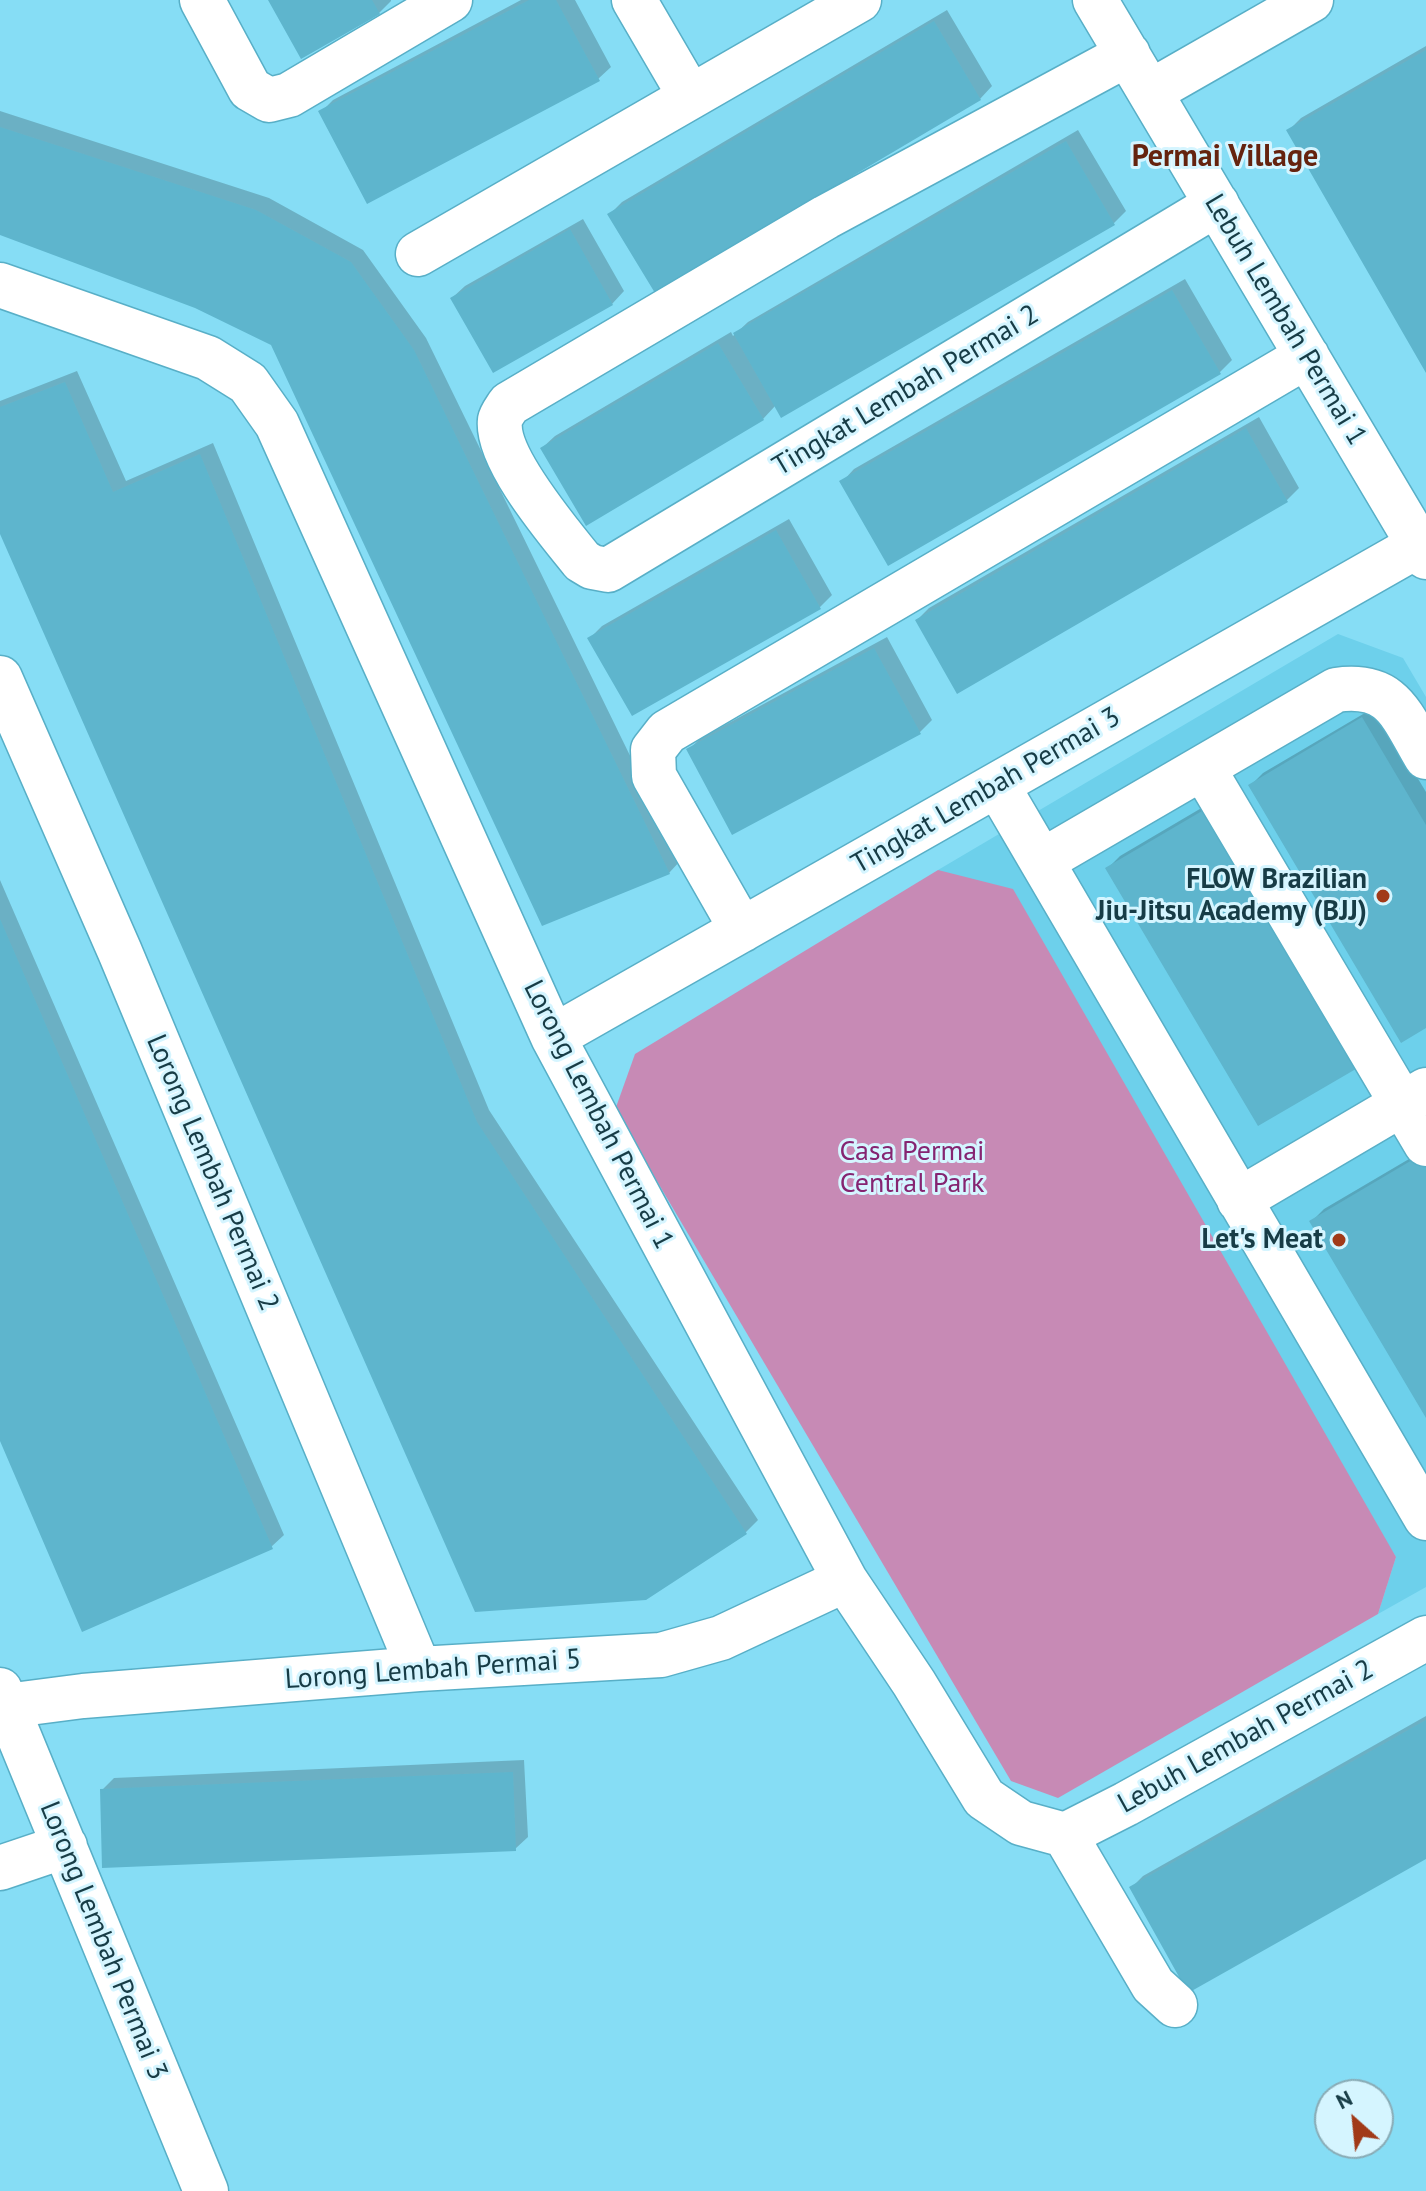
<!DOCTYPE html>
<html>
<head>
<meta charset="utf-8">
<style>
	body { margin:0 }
	#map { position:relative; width:1426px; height:2191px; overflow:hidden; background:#86ddf5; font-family:"PT Sans",sans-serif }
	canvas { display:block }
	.north { position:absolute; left:1314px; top:2079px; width:80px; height:80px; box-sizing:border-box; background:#d5f5ff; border:2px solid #89abb5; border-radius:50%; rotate:333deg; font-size:22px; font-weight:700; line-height:32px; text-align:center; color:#173c46 }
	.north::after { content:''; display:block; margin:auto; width:28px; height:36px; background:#a13a18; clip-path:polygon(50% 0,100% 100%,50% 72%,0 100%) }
</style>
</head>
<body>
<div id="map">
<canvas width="1426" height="2191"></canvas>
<div class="north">N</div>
</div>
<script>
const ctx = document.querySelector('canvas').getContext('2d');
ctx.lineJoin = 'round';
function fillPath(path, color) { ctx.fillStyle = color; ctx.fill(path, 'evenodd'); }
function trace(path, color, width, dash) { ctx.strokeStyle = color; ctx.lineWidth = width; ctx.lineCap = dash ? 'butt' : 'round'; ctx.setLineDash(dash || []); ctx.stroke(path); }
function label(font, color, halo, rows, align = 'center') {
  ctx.font = font + ' "PT Sans",sans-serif'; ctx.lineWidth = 6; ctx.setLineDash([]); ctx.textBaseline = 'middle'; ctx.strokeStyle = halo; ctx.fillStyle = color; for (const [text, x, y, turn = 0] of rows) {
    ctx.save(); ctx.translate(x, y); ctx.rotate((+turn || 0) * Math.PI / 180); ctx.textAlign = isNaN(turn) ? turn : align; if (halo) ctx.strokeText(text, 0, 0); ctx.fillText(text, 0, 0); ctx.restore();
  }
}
fillPath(new Path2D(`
	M1338,634L1403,658L1426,697V1587L1378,1614L1396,1557L938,870Z`), '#6dd0eb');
fillPath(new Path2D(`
	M938,870L1013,889L1396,1557L1378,1614L1058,1798L1011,1781L615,1110L635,1054Z`), '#c78ab5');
fillPath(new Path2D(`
	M270,0H391V1L379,13Z
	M521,0H575L611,67L598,79L321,112L333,100Z
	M947,10L992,86L980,99L610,214L622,202Z
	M1426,46V368L1289,130L1301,118Z
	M0,111L269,198L363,250L426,338L681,860L669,873L272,344L196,306L0,233Z
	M1078,130L1126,211L1113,224L776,405L763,419L542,448L555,436L731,332L733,336L748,322Z
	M583,219L624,291L612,304L452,298L465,286Z
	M1185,279L1232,360L1220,372L842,482L854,469Z
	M77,371L126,481L213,443L489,1110L758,1520L746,1532L645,1598L0,529V401Z
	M1259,417L1299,488L1287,500L917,620L929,608Z
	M789,519L832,595L820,607L633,714L590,638L602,626Z
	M887,637L932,720L920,732L688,750L701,738Z
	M1375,707L1426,792V1026L1251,785L1263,773Z
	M1232,790L1384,1045L1108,868L1120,856Z
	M0,880L284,1535L271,1547L0,1436Z
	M1426,1149V1414L1312,1221L1324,1209Z
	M1426,1716V1856L1131,1888L1143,1876Z
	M524,1760L528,1837L515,1849L102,1790L114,1778Z`), '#0003');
fillPath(new Path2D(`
	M268,0H372L380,14L301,59Z
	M529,0H556L600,81L367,204L318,111Z
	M934,21L981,100L655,293L607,214Z
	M1426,50V373L1286,130Z
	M0,127L256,210L351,262L414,350L670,874L542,926L271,345L195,308L0,235Z
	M1066,141L1115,225L781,418L733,333Z
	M570,229L613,305L493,373L450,298Z
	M1172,290L1221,374L888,566L839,481Z
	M718,343L764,420L586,526L540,448Z
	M65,382L113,492L200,454L477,1122L747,1534L646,1600L475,1612L0,534V407Z
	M1246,428L1288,502L957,694L915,620Z
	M776,530L821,609L632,716L587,638Z
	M874,648L921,734L732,835L686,749Z
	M1362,717L1426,825V1028L1401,1043L1248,785Z
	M1219,801L1373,1059L1258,1126L1105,868Z
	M0,919L273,1549L82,1632L0,1441Z
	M1424,1153L1426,1157V1418L1309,1221Z
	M1426,1720V1859L1188,1993L1129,1887Z
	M513,1772L516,1851L102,1868L100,1789Z`), '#5eb5cd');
const minor = new Path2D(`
	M202,0L250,89L269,100L289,95L450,0
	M634,0L690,96
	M1095,0L1426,557
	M1128,54L826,217L509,404C506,409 501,415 500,420C495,458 559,532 582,561L592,567L608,570L1217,204
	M1150,92L1311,0
	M418,254L859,0
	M0,285L208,358L248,383L277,424L553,1037L845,1580L914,1683L984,1798L1021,1823L1065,1835L1153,1985L1175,2005
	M0,678L120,952L419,1669
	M1203,768L1426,1144
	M997,785L1426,1518
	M1042,861L1336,690C1393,682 1401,715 1426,757
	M742,930L654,776L653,750L667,732L1307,356
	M553,1037L1419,545
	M1239,1200L1426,1090
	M0,1690L206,2191
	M6,1706L83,1696L419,1669L661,1655L721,1638L845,1580
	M1065,1835L1126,1804L1426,1638
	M0,1868L65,1846`);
trace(minor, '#58afc7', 47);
trace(minor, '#fff', 44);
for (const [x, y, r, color] of [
	[1383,896,8,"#a13a18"],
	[1339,1240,8,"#a13a18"]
]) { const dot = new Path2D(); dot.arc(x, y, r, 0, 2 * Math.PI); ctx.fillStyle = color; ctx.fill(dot); trace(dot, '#d5f5ff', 3); }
label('28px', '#173c46', '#d5f5ff', [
	["Lebuh Lembah Permai 1",1285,320,59],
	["Tingkat Lembah Permai 2",906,391,-31],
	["Tingkat Lembah Permai 3",986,791,-30],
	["Lorong Lembah Permai 1",598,1115,63],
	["Lorong Lembah Permai 2",212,1173,67],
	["Lorong Lembah Permai 5",433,1670,-4],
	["Lebuh Lembah Permai 2",1246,1737,-29],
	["Lorong Lembah Permai 3",103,1941,68]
]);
label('bold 28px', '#173c46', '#d5f5ff', [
	["FLOW Brazilian",1367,880],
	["Jiu-Jitsu Academy (BJJ)",1367,912],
	["Let's Meat",1323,1240]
], 'right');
label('28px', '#852471', '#d5f5ff', [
	["Casa Permai",912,1152],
	["Central Park",912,1184]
]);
label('bold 30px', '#65230e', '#d5f5ff', [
	["Permai Village",1225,157]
]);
</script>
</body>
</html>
